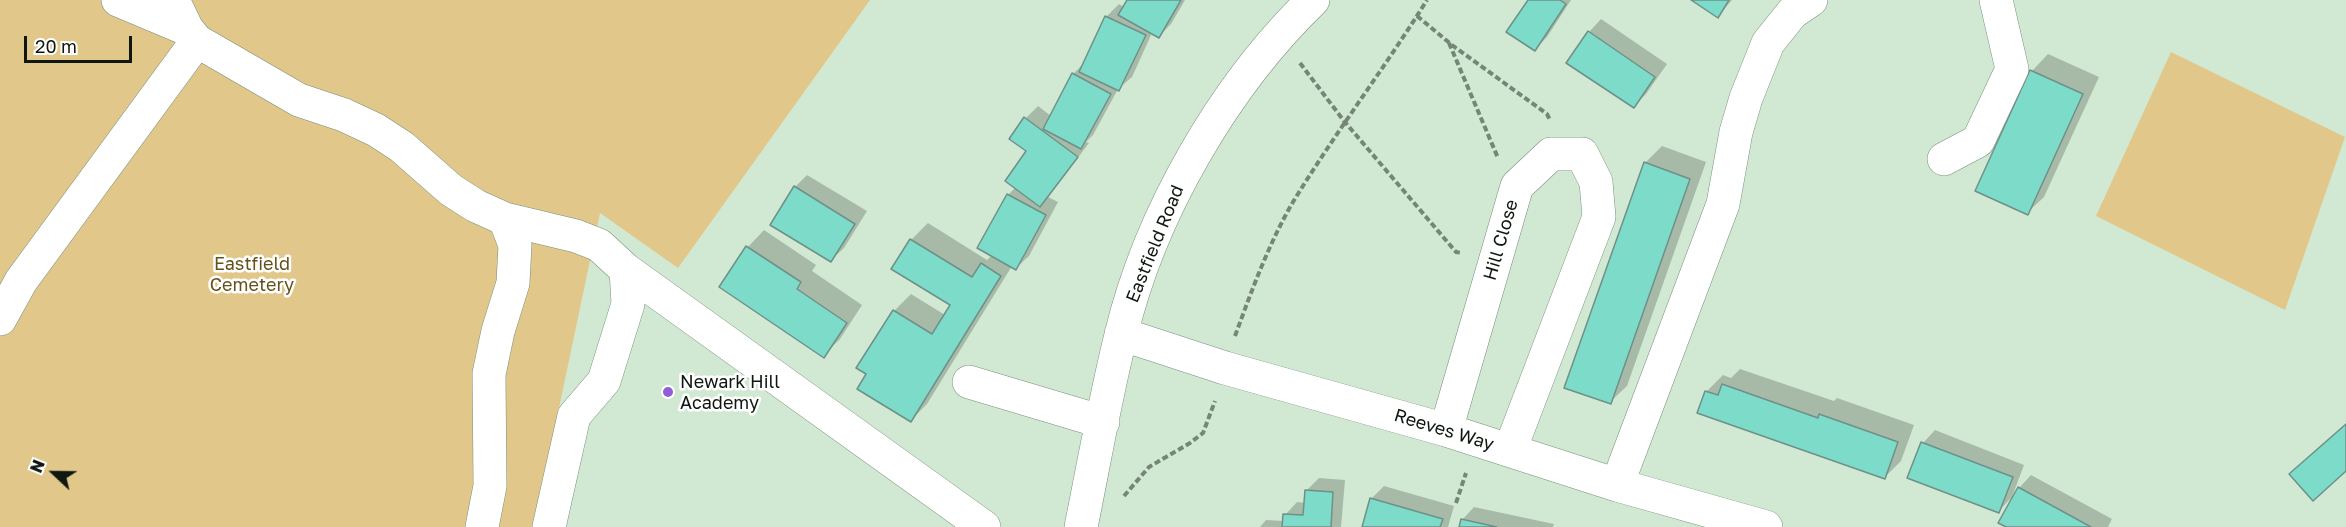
<!DOCTYPE html>
<html>
<head>
<meta charset="utf-8">
<style>
	body { margin:0 }
	#map { position:relative; width:2346px; height:527px; overflow:hidden; background:#d1e9d3; font-family:"Golos Text",sans-serif }
	canvas { display:block }
	.north { position:absolute; left:24px; top:443px; width:60px; height:60px; -webkit-text-stroke:4px #fff; paint-order:stroke; rotate:292deg; font-size:16px; font-weight:700; line-height:24px; text-align:center; color:#0f1810 }
	.north::after { content:''; display:block; margin:auto; width:21px; height:27px; background:#0f1810; clip-path:polygon(50% 0,100% 100%,50% 72%,0 100%) }
	.scale { position:absolute; left:24px; top:36px; width:108px; height:27px; box-sizing:border-box; border:3px solid #0f1810; border-top:0; padding-left:8px; font-size:18px; line-height:21px; white-space:nowrap; color:#0f1810; -webkit-text-stroke:4px #fff; paint-order:stroke }
</style>
</head>
<body>
<div id="map">
<canvas width="2346" height="527"></canvas>
<div class="north">N</div>
<div class="scale">20 m</div>
</div>
<script>
const ctx = document.querySelector('canvas').getContext('2d');
ctx.lineJoin = 'round';
function fillPath(path, color) { ctx.fillStyle = color; ctx.fill(path, 'evenodd'); }
function trace(path, color, width, dash) { ctx.strokeStyle = color; ctx.lineWidth = width; ctx.lineCap = dash ? 'butt' : 'round'; ctx.setLineDash(dash || []); ctx.stroke(path); }
function label(font, color, halo, rows, align = 'center') {
  ctx.font = font + ' "Golos Text",sans-serif'; ctx.lineWidth = 5; ctx.setLineDash([]); ctx.textBaseline = 'middle'; ctx.strokeStyle = halo; ctx.fillStyle = color; for (const [text, x, y, turn = 0] of rows) {
    ctx.save(); ctx.translate(x, y); ctx.rotate((+turn || 0) * Math.PI / 180); ctx.textAlign = isNaN(turn) ? turn : align; if (halo) ctx.strokeText(text, 0, 0); ctx.fillText(text, 0, 0); ctx.restore();
  }
}
fillPath(new Path2D(`
	M0,0H870L678,268L600,213L534,527H0Z
	M2171,52L2345,137L2285,310L2096,216Z`), '#e1c789');
fillPath(new Path2D(`
	M1128,0H1185L1171,24L1159,36L1152,33L1132,77L1118,89L1093,135L1086,142L1089,143L1048,197L1058,202L1029,256L1016,268L1012,266L927,404L911,420L868,374L894,311L911,294L945,315L952,305L911,240L928,223L987,260L992,255L1008,195L1016,187L1028,151L1026,118L1038,106L1051,116L1073,74L1085,62L1106,17L1119,4L1124,7Z
	M1529,0H1571L1547,37L1535,49Z
	M1694,0H1732L1718,16Z
	M1601,19L1667,64L1646,94L1634,106L1589,32Z
	M2048,54L2099,77L2044,197L2027,213L2032,71Z
	M1662,146L1706,162L1627,386L1610,402L1645,163Z
	M807,175L867,211L844,248L831,260L795,187Z
	M764,230L816,265L812,271L862,305L840,339L823,356L721,287L748,247Z
	M1740,369L1834,401L1837,398L1914,425L1901,461L1885,477L1706,392L1723,375L1731,378Z
	M1935,430L2024,465L2012,497L1998,512L1923,443Z
	M2031,475L2112,519L2108,527H2009L2019,488Z
	M1319,478L1345,480L1341,527H1260L1266,520L1284,521L1285,515L1297,502L1305,503L1306,491Z
	M1384,486L1454,506L1448,527H1363L1371,499Z
	M1474,507L1554,524L1553,527H1460L1462,520Z`), '#0003');
const building = new Path2D(`
	M1127,0H1181L1159,38L1118,15Z
	M1528,0H1560L1566,4L1535,51L1506,32Z
	M1691,0H1729L1718,18Z
	M1105,16L1146,35L1119,91L1079,72Z
	M1588,31L1655,77L1634,108L1566,63Z
	M2030,70L2083,94L2028,215L1975,191Z
	M1072,73L1111,94L1081,149L1043,129Z
	M1024,117L1078,157L1040,207L1005,181L1026,151L1009,139Z
	M1644,162L1690,179L1611,404L1564,388Z
	M794,186L855,224L831,262L770,225Z
	M1007,194L1046,215L1016,270L977,248Z
	M910,239L972,277L981,263L1001,276L911,422L857,389L866,374L856,368L893,310L932,334L950,305L891,269Z
	M746,246L801,282L797,289L847,323L824,358L719,287Z
	M1722,384L1818,418L1819,414L1898,442L1885,479L1697,413L1705,391L1718,395Z
	M2346,424V471L2313,501L2289,474Z
	M1921,442L2013,477L1999,513L1907,478Z
	M2018,487L2091,527H2006L1998,523Z
	M1305,490L1333,492L1331,527H1282L1283,514L1303,515Z
	M1370,498L1443,519L1440,527H1362Z
	M1461,519L1497,527H1459Z`);
fillPath(building, '#7cdcc9');
trace(building, '#6f9088', 1.5);
const minor = new Path2D(`
	M118,0L187,29
	M173,0L187,29L197,41L299,100L344,115L376,130L402,147L451,190L476,206L505,219L576,236L599,245L626,270L984,527
	M1944,159L1978,141L2012,69L1996,0
	M0,319L21,281L197,41
	M1121,334L1225,368L1446,430L1617,485L1766,527
	M969,382L1103,422
	M1446,430L1517,186L1551,154H1582L1596,182L1599,217L1510,450
	M1617,485L1723,204L1736,132L1746,98L1768,43L1792,13L1811,0
	M482,527L490,486L489,374L498,331L513,283L515,245L505,219
	M549,527L574,416L604,381L628,304L626,270
	M1081,527C1094,463 1105,399 1121,335C1150,214 1224,86 1313,0`);
trace(minor, '#798f7b', 34);
trace(new Path2D(`
	M1417,16L1452,45L1547,114L1550,120
	M1449,43L1498,158
	M1300,63L1344,121L1456,252L1462,253
	M1235,336C1252,290 1268,245 1293,202C1335,133 1384,69 1427,0
	M1124,496L1149,467L1190,443L1203,433L1215,401
	M1456,503L1466,473`), '#758677', 4, [6, 3]);
trace(minor, '#fff', 33);
for (const [x, y, r, color] of [
	[668,392,6,"#925ed7"]
]) { const dot = new Path2D(); dot.arc(x, y, r, 0, 2 * Math.PI); ctx.fillStyle = color; ctx.fill(dot); trace(dot, '#fff', 2); }
label('18px', '#0f1810', '#fff', [
	["Hill Close",1501,240,-74],
	["Eastfield Road",1155,244,-68],
	["Reeves Way",1444,430,17]
]);
label('18px', '#66511b', '#fff', [
	["Eastfield",252,264],
	["Cemetery",252,285]
]);
label('18px', '#0f1810', '#fff', [
	["Newark Hill",680,382],
	["Academy",680,403]
], 'left');
</script>
</body>
</html>
